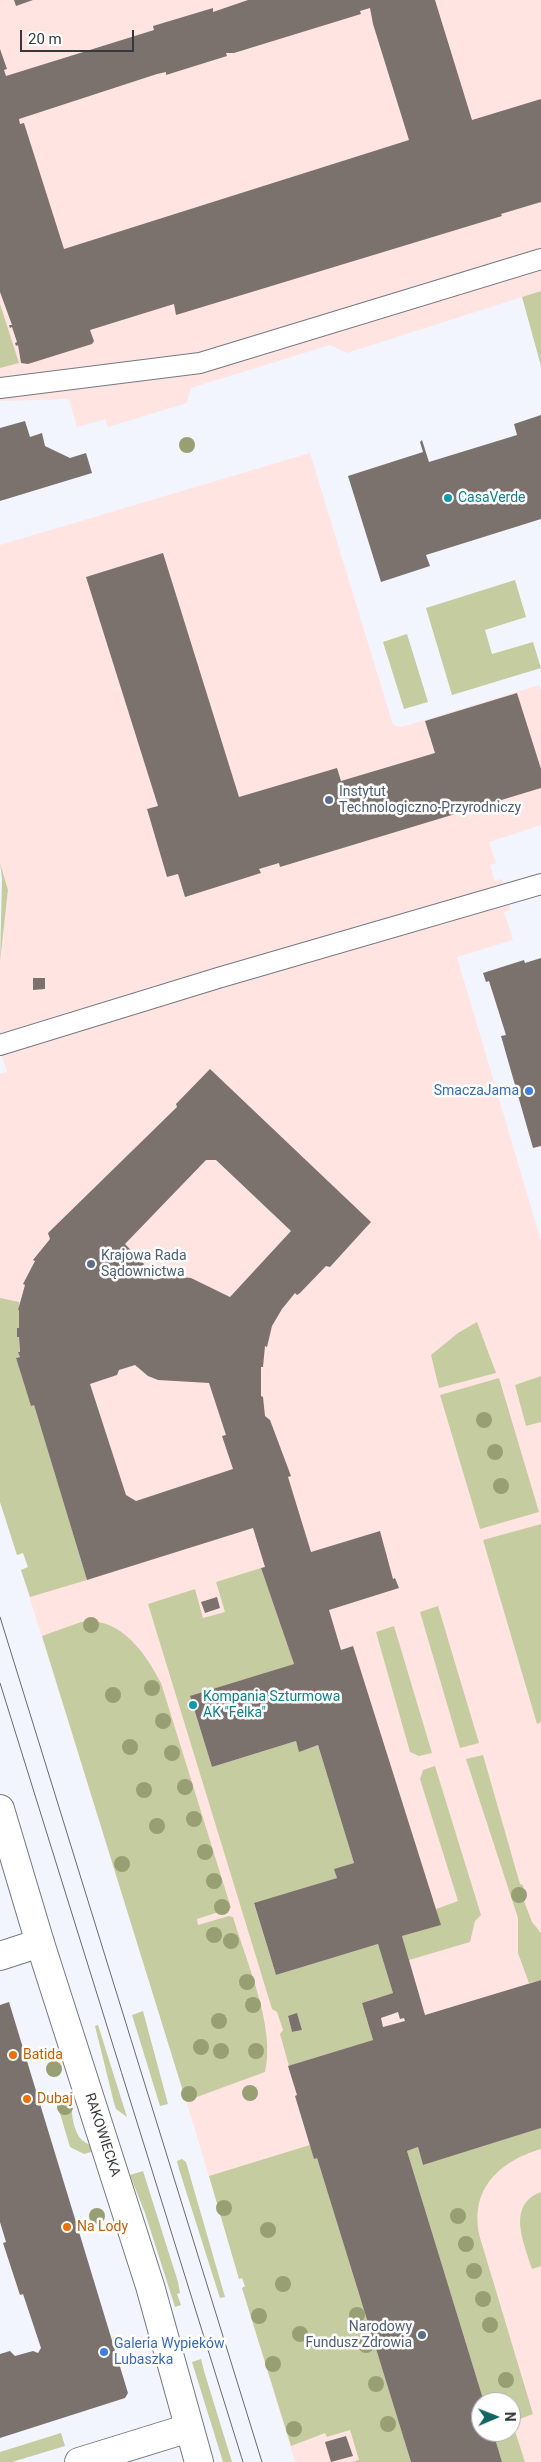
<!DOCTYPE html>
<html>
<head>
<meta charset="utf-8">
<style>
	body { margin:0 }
	#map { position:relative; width:541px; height:2462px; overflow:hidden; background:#f2f5fe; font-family:Roboto,sans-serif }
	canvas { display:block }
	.north { position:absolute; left:471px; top:2392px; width:50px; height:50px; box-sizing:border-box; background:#fff; border:1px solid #afafb1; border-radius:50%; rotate:89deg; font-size:14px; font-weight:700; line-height:20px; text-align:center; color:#37383b }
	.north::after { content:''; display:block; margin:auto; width:18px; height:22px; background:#146464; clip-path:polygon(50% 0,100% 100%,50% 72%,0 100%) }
	.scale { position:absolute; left:20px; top:30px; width:114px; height:22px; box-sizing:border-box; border:2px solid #37383b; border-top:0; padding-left:6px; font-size:15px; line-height:18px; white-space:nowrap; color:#37383b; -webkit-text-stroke:4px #fff; paint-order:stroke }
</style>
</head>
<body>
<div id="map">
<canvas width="541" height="2462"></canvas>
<div class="north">N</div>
<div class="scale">20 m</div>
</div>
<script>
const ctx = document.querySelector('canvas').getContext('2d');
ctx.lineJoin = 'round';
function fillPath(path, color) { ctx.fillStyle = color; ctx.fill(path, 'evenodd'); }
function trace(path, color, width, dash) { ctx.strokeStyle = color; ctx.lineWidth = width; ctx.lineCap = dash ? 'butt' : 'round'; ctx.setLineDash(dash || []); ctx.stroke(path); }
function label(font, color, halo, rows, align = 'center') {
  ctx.font = font + ' Roboto,sans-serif'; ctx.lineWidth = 5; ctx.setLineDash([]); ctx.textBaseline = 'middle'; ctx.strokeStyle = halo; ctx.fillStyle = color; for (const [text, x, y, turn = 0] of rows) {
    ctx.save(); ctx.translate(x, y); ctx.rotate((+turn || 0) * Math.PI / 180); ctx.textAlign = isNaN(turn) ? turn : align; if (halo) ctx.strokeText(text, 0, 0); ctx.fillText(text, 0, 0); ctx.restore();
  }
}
fillPath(new Path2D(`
	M0,0H541V291L347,353L330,345L191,388L187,403L108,427L105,419L77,427L69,399L0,401Z
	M310,453L393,725L402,727L539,685L541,691V825L489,842L496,863L490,865L495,881L502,879L511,910L504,912L513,940L457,957L541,1241V2462H295L242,2288L245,2286L242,2278L239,2279L197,2136L21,1570L28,1567L23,1553L17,1555L0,1502V1074L7,1072L0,1050V962L8,890L0,863V545ZM481,2402H511V2432H481Z`), '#ffe4e2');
fillPath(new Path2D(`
	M541,291V366L522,297Z
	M0,304L19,363L0,368Z
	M515,580L526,617L485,630L492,654L533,642L541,668L452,695L426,608Z
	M407,634L428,702L404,709L383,642Z
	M0,863L8,890L0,962L2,879Z
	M0,1298L19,1302V1328L17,1329V1337H19L20,1357L16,1358L31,1405H34L87,1580L30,1597L21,1570L28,1567L23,1553L17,1555L0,1502Z
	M477,1322L496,1373L439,1388L431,1355L458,1333Z
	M541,1376V1422L526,1426L515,1385Z
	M499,1378L539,1512L480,1529L440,1395Z
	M541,1524V1722L537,1724L483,1540Z
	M261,1568L294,1664L190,1697L212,1767L296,1741L299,1751L318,1745L354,1863L335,1869L337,1878L254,1904L276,1975L378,1944L393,1993L362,2003L373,2040L289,2066L280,2034L283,2030L277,2012L272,2009L148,1604L195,1589L203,1618L225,1612L216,1582ZM297,2014L302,2030L292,2032L288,2017Z
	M438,1606L479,1743L460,1748L420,1612Z
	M92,1621C125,1623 147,1656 161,1683L231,1908L197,1919L198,1925L229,1916L233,1917C246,1961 276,2027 265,2072L186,2101L42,1636L81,1622Z
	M394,1626L432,1753L419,1756L410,1752L376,1632Z
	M483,1755L520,1884L523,1885L524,1901L532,1922L541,1933V1980L529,1983L518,1953V1918L466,1759Z
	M435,1766L481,1915L475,1921L470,1942L409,1960L402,1936L440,1925L436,1909L458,1901L420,1779L423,1770Z
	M143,2011L168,2104L160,2106L132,2015Z
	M98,2025L127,2117L116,2109L114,2103L95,2026Z
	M69,2096C73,2110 71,2127 81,2139C86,2144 93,2146 98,2150L84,2154L70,2147L56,2100Z
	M541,2128V2149C497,2162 467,2192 481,2241L533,2414L512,2422L525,2462H502L493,2432H511V2402H484L407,2151L418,2147L423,2165Z
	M310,2145L314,2158H317L411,2462H352L359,2460L350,2430L327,2437L325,2433L291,2446L242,2288L245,2286L242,2278L239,2279L209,2176Z
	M182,2159L186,2162L225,2297L220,2298L218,2292L179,2169L177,2161Z
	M143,2171L178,2282L180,2293L177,2294L181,2305L175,2307L145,2213L130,2175Z
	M541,2192V2266L532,2269C524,2243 506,2205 541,2192Z
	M201,2359L204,2371L232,2462H223L192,2362Z
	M61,2433L65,2446L12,2462H0V2452Z`), '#c5cda0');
fillPath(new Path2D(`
	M14,0H33L16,6Z
	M248,0H435L472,120L541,99V202L501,214L502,216L176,315L174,304L90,330L94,341L92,344L28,364L21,363L18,345L16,346L15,343L17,342L12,327L10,328L9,325H12L0,292V49L7,69L4,70L6,76L154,30L153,26L213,8V12ZM370,8L373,24L409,140L64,249L24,123L20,124L19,119L157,74L166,72V75L227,56L226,53H234L361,14L360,11Z
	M541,415V519L426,555L430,566L381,582L348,476L423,452L420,442L422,440L429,462L517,435L514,424Z
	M25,421L30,437L42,433L45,446L47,447L70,458L86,453L92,473L0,501V428Z
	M163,553L239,797L337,768L341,781L435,753L425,721L517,693L541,769V788L280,867L279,863L259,869L261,873L185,897L178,874L167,877L147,809L158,806L86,577Z
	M541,958V1146L533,1148L501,1036L506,1035L489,981L486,982L483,973L524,960L525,963Z
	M33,978H45V989L33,990Z
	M210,1069L371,1222L330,1267L326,1266L300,1293L297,1295L295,1293L282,1309L272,1326L267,1347L265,1346L263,1367H261V1396L263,1397L265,1416L270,1420L291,1476L288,1477L311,1552L380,1531L393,1579L395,1578L399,1588L329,1610L341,1650L353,1646L441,1925L402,1936L425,2015L541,1980V2128L423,2165L418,2147L407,2151L484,2402H481V2432H493L502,2462H411L317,2158L314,2159L295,2096L297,2095L288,2066L373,2040L362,2003L393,1993L378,1944L276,1975L254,1903L337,1878L334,1869L354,1863L318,1745L299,1752L296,1741L212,1767L190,1696L294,1664L261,1568L265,1567L253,1528L87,1580L34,1405L31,1406L16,1358L20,1357L18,1352H20L19,1337H17V1328H19V1310H18L25,1285L23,1284L35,1261L33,1260L50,1239L48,1233L177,1107L176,1104ZM206,1160H216L291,1231L230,1297L191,1278L172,1276L154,1280L141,1269L144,1264L125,1244ZM135,1365L148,1376L158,1380L209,1383L226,1435L222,1436L233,1469L136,1501L126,1495L90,1384L117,1375L119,1370ZM398,2012L400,2019L404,2018L405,2021L383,2027L381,2018Z
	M217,1597L220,1608L205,1613L201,1602Z
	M9,2002L128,2393L125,2398L0,2438V2354L10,2351L15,2356L33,2351L38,2353L41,2348L23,2294L20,2295L3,2243L6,2242L0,2222V2005Z
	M297,2013L302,2030L292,2032L288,2016Z
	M346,2436L353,2456L331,2462L325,2442Z`), '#7b726e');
const service = new Path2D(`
	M0,388L200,363L541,259
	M0,1045L218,978L541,884`);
const minor = new Path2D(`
	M0,1956L40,1943
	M79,2462L189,2428`);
const tertiary = new Path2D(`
	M0,1809L40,1943L150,2286L199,2462`);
trace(service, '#767880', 22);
trace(minor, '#767880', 30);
trace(tertiary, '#767880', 30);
trace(service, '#fff', 20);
trace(minor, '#fff', 28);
trace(tertiary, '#fff', 28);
trace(new Path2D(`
	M0,1617L262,2462
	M0,1683L243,2462`), '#67696d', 1);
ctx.fillStyle = '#989f72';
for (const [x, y] of [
	[187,445],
	[484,1420],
	[495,1452],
	[501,1486],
	[91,1625],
	[152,1688],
	[113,1695],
	[163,1721],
	[130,1747],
	[172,1753],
	[185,1787],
	[144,1790],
	[194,1819],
	[157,1826],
	[205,1852],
	[122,1864],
	[214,1881],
	[519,1895],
	[222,1907],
	[214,1935],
	[231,1941],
	[247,1982],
	[253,2005],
	[219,2021],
	[201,2047],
	[221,2051],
	[256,2051],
	[54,2069],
	[250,2093],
	[189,2094],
	[65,2107],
	[224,2208],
	[97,2216],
	[458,2216],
	[268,2230],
	[466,2244],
	[474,2271],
	[283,2284],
	[483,2299],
	[357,2315],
	[259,2316],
	[490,2325],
	[300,2334],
	[366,2345],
	[273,2364],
	[506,2380],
	[376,2384],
	[388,2424],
	[294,2429]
]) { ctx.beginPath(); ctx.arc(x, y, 8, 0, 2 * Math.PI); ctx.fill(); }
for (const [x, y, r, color] of [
	[448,498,5,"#0f9aa8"],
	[329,800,5,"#5c6f8a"],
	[529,1091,5,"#3f7fe0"],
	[91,1264,5,"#5c6f8a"],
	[193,1705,5,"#0f9aa8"],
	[13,2055,5,"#e8710a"],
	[27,2099,5,"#e8710a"],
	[67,2227,5,"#e8710a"],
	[422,2335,5,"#5c6f8a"],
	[104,2352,5,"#3f7fe0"]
]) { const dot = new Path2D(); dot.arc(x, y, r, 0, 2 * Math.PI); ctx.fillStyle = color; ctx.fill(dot); trace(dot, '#fff', 2); }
label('14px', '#0d838f', '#fff', [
	["CasaVerde",458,498],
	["Kompania Szturmowa",203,1697],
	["AK \"Felka\"",203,1713]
], 'left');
label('14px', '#4e5e75', '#fff', [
	["Instytut",339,792],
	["Technologiczno-Przyrodniczy",339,808],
	["Krajowa Rada",101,1256],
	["Sądownictwa",101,1272],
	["Narodowy",412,2327,"right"],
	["Fundusz Zdrowia",412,2343,"right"]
], 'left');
label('14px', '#366cbe', '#fff', [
	["SmaczaJama",519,1091],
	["Galeria Wypieków",114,2344,"left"],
	["Lubaszka",114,2360,"left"]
], 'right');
label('14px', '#c56008', '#fff', [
	["Batida",23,2055],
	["Dubaj",37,2099],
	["Na Lody",77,2227]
], 'left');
label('14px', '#37383b', '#fff', [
	["RAKOWIECKA",102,2135,72]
]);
</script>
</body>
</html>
